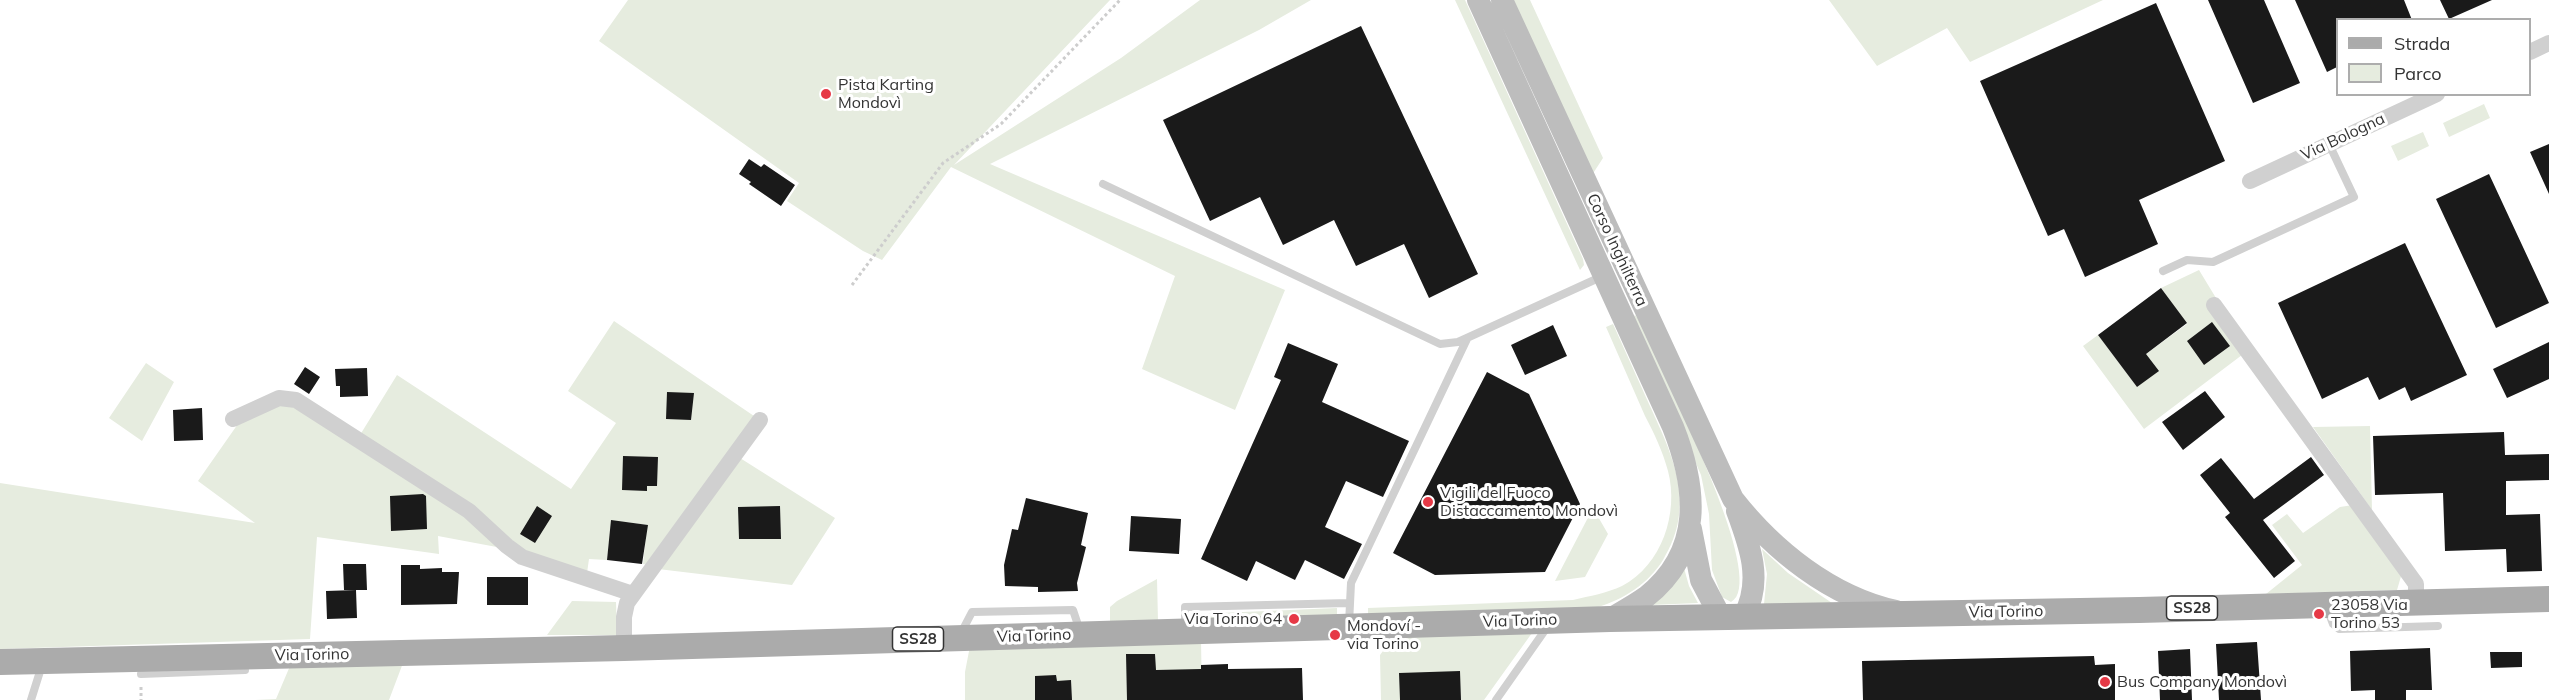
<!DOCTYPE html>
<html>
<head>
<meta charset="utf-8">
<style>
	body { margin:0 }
	#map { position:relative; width:2549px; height:700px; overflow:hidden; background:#fff; font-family:Mulish,sans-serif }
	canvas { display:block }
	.legend { position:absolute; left:2336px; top:18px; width:195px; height:78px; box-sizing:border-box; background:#fff; border:2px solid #adadad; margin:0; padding:8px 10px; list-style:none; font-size:18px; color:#333 }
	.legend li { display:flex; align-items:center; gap:12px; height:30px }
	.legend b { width:30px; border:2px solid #adadad }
</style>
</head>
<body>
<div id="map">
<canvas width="2549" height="700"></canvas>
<ul class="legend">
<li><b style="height:8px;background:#ababab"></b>Strada</li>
<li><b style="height:16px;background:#e6ecdf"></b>Parco</li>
</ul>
</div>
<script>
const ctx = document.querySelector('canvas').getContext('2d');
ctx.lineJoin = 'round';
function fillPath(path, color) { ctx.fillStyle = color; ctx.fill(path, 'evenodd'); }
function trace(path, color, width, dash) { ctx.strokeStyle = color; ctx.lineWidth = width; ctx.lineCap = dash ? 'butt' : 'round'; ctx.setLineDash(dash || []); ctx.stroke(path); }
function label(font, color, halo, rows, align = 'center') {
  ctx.font = font + ' Mulish,sans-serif'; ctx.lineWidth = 6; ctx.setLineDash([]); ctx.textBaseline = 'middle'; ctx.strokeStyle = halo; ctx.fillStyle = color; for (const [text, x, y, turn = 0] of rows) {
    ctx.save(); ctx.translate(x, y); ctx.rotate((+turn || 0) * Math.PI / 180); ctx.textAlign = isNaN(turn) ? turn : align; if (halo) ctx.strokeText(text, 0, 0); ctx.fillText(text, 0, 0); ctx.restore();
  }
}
fillPath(new Path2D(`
	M628,0H1110L954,165L1121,58L1200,0H1311L1259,30L990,164L1285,290L1235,410L1142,369L1175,276L951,167L882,260L863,251L787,201L799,183L599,41Z
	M1455,0H1465L1583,259L1584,265L1580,270Z
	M1511,0H1530L1603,158L1592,175Z
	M1829,0H2103L1970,62L1947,28L1877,66Z
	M2484,104L2490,118L2449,137L2443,123Z
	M2423,132L2429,146L2398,161L2391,146Z
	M2199,270L2216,298L2242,355L2144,429L2083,346L2098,335L2137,387L2146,354L2187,324L2161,288Z
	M1635,315C1645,323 1660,366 1667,381C1681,411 1767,584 1731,602L1722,597L1712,570L1709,514L1701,475L1633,317Z
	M614,321L754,416L648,565L643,564L647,525L626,522L619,543L609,542L607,560L589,559L587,573L534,557L360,435L397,375L571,489L616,423L568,391Z
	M1613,324C1625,351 1637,377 1649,404C1673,456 1697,505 1663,560C1648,584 1624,599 1598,607L1368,615V608L1573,600C1590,596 1607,593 1622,586C1662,565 1679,513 1668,471C1663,452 1654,433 1645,416C1632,386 1619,357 1606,327Z
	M146,363L174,382L142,441L109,418Z
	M279,404L293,406L465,515L502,548L438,536L439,554L317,537L310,639L0,649V483L255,523L198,481L240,421Z
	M2370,426L2372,510L2313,427Z
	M740,458L835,518L792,585L658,569Z
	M2353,505L2402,573L2397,590L2266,594L2302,565L2272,525L2287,514L2303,533L2340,507Z
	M1593,508L1608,534L1585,577L1555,581Z
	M1762,549L1788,573L1832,603L1764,604L1767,574Z
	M1684,568L1689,586L1698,603L1651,605Z
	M1157,579L1158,621L1110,622V607L1117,601Z
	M572,601L616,602L617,635H547Z
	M1337,608V615L1197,620L1196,614Z
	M1532,633L1484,700H1381L1380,655L1394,636Z
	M1201,640L1202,700H965V672L970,646Z
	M403,663L389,700H255L276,699L290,666Z`), '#e6ecdf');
fillPath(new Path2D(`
	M2208,0H2264L2300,83L2253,103Z
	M2295,0H2404L2412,20H2337V67L2327,72Z
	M2440,0H2492L2449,19Z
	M2156,3L2225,161L2139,200L2158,244L2085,277L2064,229L2048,236L1980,81Z
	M1361,26L1478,274L1429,298L1404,244L1356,266L1334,220L1283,245L1260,197L1210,221L1163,120Z
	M2549,144V194L2530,152Z
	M749,159L761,167L764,164L795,185L781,206L749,184L751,182L739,174Z
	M2489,174L2549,303L2496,328L2436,199Z
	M2405,243L2467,375L2411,401L2405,387L2379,400L2368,377L2322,399L2278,303Z
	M2161,288L2187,323L2146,354L2159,371L2137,387L2098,335Z
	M2212,322L2230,346L2204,365L2187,341Z
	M1553,325L1567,356L1525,375L1511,345Z
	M2549,342V379L2507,398L2493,369Z
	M1288,343L1338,364L1322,402L1409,441L1383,497L1346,481L1325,527L1362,544L1344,579L1305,560L1295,580L1256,561L1247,581L1201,559L1281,380L1274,377Z
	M305,367L320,377L309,394L294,384Z
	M367,368L368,396L340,397V386H336L335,369Z
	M1487,372L1529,394L1580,504L1545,572L1435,575L1393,553Z
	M2205,391L2225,417L2183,450L2162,422Z
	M667,392L694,393L691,420L666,419Z
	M202,408L203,440L174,441L173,410Z
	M2504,432L2505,455L2549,454V480L2506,481V515L2540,514L2542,571L2507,572L2506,549L2445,551L2443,493L2375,495L2373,436Z
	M623,456L658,457L657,486H647V491L622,490Z
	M2311,457L2324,475L2263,520L2295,561L2274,578L2225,517L2230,513L2200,475L2221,458L2254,499Z
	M423,494L426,496L427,529L391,531L390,496Z
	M1026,498L1088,513L1081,545L1086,547L1077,583L1078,591L1038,592V587L1005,586L1004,565L1012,529L1018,530Z
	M537,506L552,516L535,543L520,534Z
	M780,506L781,539H739L738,507Z
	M1131,516L1181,519L1179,554L1129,551Z
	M611,520L648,525L642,564L607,560Z
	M343,564H366L367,590H344Z
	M401,565H420V569L442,568V572H459L457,604L401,605Z
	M487,577H528V605H487Z
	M356,590L357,618L327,619L326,591Z
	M2257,642L2261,700H2219L2216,644Z
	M2430,648L2432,690H2406V700H2375V690L2351,691L2350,651Z
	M2190,649L2192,700H2160L2158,651Z
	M2490,652H2522V667L2491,668Z
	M1126,654H1155L1156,670L1201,669V665L1228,664V669L1302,668L1303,700H1127Z
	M2094,656L2095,665L2115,664V700H1863L1862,661Z
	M1460,671L1461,700H1400L1399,673Z
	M1056,675L1057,681L1071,680L1072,700H1035V676Z`), '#1a1a1a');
trace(new Path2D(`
	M852,285L943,163L1001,124L1120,0
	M141,687V700`), '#cdcdcd', 3, [3, 3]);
trace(new Path2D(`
	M1103,184L1440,344L1458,342L1603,276
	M2163,271L2187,260L2213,262L2354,197L2329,144
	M2327,608L2333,624L2339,629L2438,626
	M1349,624L1351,583L1467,339
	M1185,628V607L1349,603
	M960,635L972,612L1073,610L1080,631
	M141,674L245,670
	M31,700L42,665
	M1496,700L1548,626`), '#d0d0d0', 8);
trace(new Path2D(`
	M2530,52L2549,43
	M2250,181L2437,94
	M2214,305L2416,584V603
	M233,419L279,398L296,400L469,511L507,546L522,557L633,594
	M624,648V617L627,603L760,420`), '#d0d0d0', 16);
trace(new Path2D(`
	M1478,0L1673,427C1697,488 1704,551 1646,597C1635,605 1622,612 1610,619
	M1502,0L1733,499C1773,550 1831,597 1896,611
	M1737,511C1750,546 1763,581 1744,616
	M1691,529L1701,580L1720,616`), '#bdbdbd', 22);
trace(new Path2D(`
	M0,662L624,648L1610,619L2139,610L2549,599`), '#ababab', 26);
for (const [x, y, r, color] of [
	[826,94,6,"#e63946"],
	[1428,502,6,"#e63946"],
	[2319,614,6,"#e63946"],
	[1294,619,6,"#e63946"],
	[1335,635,6,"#e63946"],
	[2105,682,6,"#e63946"]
]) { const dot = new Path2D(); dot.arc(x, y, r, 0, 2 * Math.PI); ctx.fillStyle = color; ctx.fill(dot); trace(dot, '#fff', 2); }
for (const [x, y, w] of [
	[2192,608,51],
	[918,639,51]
]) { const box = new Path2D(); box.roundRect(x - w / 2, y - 12, w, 24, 4.5); ctx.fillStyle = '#fff'; ctx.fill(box); trace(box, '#333', 1.5); }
label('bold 15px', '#333', null, [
	["SS28",2192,608],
	["SS28",918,639]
]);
label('16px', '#333', '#fff', [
	["Pista Karting",838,85],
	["Mondovì",838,103],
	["Vigili del Fuoco",1440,493],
	["Distaccamento Mondovì",1440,511],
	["23058 Via",2331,605],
	["Torino 53",2331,623],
	["Via Torino 64",1282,619,"right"],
	["Mondoví -",1347,626],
	["via Torino",1347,644],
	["Bus Company Mondovì",2117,682]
], 'left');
label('16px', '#333', '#fff', [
	["Via Bologna",2343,137,-25],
	["Corso Inghilterra",1617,250,65],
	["Via Torino",2006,612,-1],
	["Via Torino",1520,621,-2],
	["Via Torino",1034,636,-2],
	["Via Torino",312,655,-1]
]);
</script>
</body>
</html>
